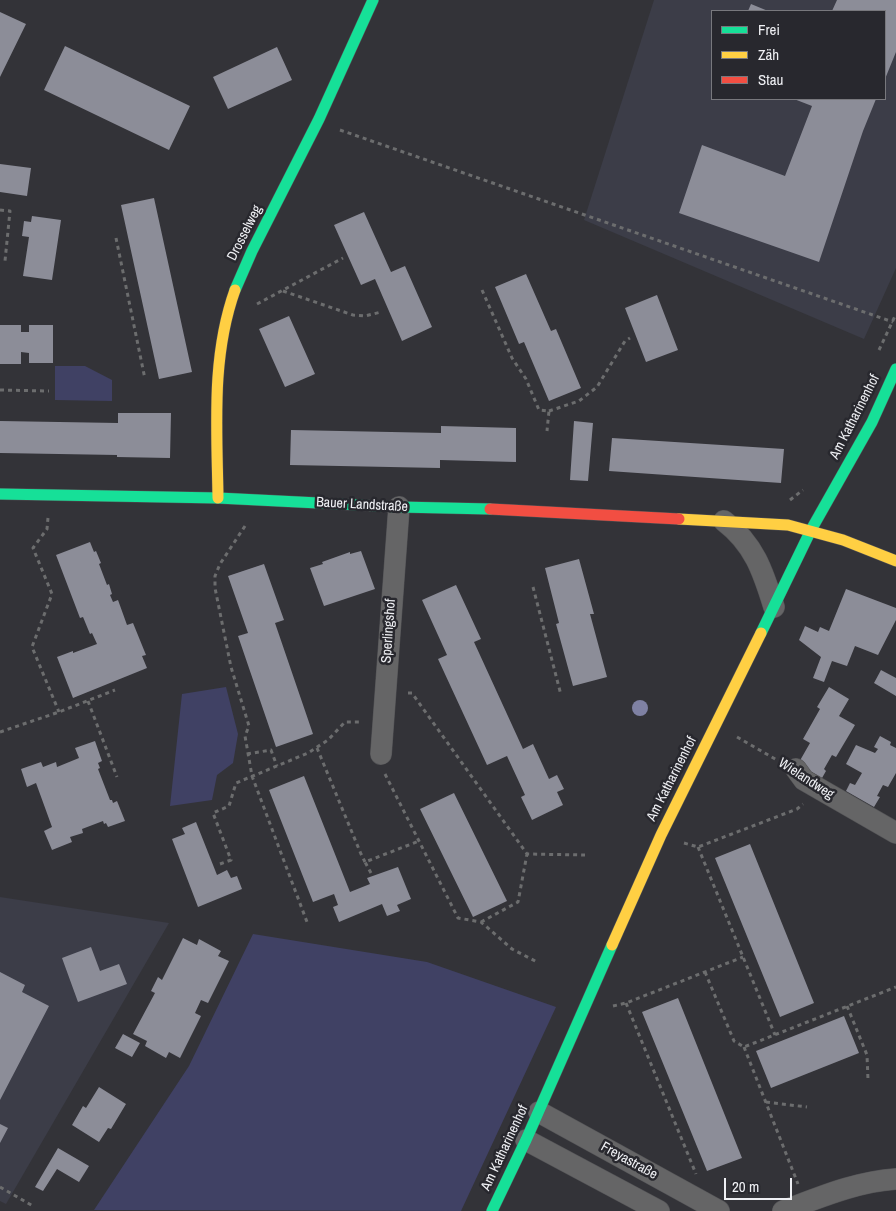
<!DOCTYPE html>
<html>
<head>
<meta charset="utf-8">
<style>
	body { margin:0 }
	#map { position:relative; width:896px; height:1211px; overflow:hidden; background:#333338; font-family:"Archivo Narrow",sans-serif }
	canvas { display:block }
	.legend { position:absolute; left:711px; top:10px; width:175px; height:90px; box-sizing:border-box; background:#28282e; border:1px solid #78787d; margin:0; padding:6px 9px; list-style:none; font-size:15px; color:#eff0f4 }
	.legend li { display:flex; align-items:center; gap:10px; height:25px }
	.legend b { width:25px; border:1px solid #78787d }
	.scale { position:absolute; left:724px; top:1178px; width:68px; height:22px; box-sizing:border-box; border:2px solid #eff0f4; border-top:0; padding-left:6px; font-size:15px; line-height:18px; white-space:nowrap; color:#eff0f4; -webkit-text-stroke:4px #28282e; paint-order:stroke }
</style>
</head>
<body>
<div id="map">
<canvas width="896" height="1211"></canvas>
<ul class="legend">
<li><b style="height:6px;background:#16e098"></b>Frei</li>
<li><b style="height:6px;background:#ffcf43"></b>Zäh</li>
<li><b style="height:6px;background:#f24e42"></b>Stau</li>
</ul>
<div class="scale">20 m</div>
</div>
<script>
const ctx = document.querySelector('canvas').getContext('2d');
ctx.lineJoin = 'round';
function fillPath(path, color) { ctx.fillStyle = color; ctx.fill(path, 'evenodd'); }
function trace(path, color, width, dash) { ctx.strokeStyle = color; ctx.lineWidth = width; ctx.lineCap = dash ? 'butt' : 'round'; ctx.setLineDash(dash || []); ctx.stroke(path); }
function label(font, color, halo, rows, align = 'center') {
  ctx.font = font + ' "Archivo Narrow",sans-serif'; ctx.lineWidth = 5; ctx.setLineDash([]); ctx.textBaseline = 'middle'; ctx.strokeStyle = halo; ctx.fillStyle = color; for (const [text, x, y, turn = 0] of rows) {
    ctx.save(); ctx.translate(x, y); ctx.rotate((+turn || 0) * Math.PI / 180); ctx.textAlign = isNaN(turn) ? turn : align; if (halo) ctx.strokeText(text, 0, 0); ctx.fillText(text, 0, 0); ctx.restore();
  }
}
fillPath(new Path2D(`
	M654,0H896V268L864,339L584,220ZM712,11H885V99H712Z
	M0,897L169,923L6,1204L0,1201Z`), '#3c3d48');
fillPath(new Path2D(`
	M55,366H85L112,380V401L55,400Z
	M226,687L238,734L233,763L217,775L212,800L170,806L182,694Z
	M253,934L427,962L556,1007L461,1211L94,1210L189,1066Z`), '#404164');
fillPath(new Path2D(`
	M837,0H896V52L885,79V11H832Z
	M751,4L768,11H748Z
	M0,12L26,24L0,77Z
	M65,46L190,106L169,150L44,90Z
	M277,47L292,80L228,109L213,77Z
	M794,99H876L863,131L819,262L679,213L702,145L785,176L812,106Z
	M0,164L31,168L27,196L0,192Z
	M154,198L192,372L159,379L121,205Z
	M364,212L391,272L405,266L432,327L402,341L375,279L361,285L334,225Z
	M32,216L61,220L52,280L23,276L29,237L22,236L23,229L24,221L31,222Z
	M526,274L551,331L556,329L581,388L549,401L524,342L519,344L495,287Z
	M657,295L678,350L646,362L625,308Z
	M289,316L315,374L285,387L259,329Z
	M0,325H21V332H29V325H53V363H29V353L21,352V364H0Z
	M118,413H171L170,458L117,457V455L0,453V421L118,423Z
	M574,421L593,423L588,481L570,480Z
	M441,426L516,428V462L440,460V468L290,465L291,430L441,433Z
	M612,438L784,449L781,483L609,471Z
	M90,542L94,552L96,551L101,563L99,564L107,585L109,584L112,594L110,595L113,602L118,600L127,625L133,623L146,655L142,656L147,668L73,698L57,657L73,651V653L97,644L92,633L90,634L83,617L80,618L56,555Z
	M361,551L375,589L324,606L310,568L323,564L322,562L350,552V554Z
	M579,559L594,614H590L607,677L573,686L556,624L559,623L545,568Z
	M264,564L284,620L275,623L313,734L276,747L238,636L248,633L228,576Z
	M456,585L481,639L474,642L523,749L533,744L549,779L557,775L564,789L557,792L563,805L532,820L521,797L525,795L507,756L487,765L438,659L447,655L422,600Z
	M846,589L896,608V620L878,655L855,646L847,666L832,661L824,682L813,678L821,657L799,640L805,626L818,632L820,627L829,631Z
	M881,670L896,678V696L874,683Z
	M829,687L849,699L839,716L855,725L836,757L832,755L824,769L826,771L822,778L798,764L810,743L803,739L820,709L817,707Z
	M880,736L891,742L890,745L896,748V773L888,787L883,785L877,796L880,797L874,807L846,791L850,783L855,785L862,773L846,764L856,745L875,753L878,749L874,747Z
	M95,741L102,761L98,763L100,768L98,769L110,800H112L113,803L117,801L125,821L108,827L106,823L104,824L103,821L82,829L83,833L70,837L72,842L52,850L44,831L52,827L36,783L27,787L21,769L41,762L43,767L56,762L57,767L79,758L75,748Z
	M304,776L350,892L370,884L367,878L398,867L411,899L397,905L400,911L387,916L382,904L339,922L333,907L338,905L334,894L313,902L269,790Z
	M454,793L507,901L473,917L420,809Z
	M196,822L217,875L227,870L231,878L237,876L242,889L198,907L172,839L185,834L182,828Z
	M750,844L814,1003L780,1017L715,858Z
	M183,938L197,945L199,939L221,951L218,956L229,961L208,1003L201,1000L195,1013L201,1016L180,1058L169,1052L166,1058L145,1046L147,1041L133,1034L155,993L151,991L158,977L162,980Z
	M91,947L100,971L119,964L127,984L78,1002L62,958Z
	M0,972L25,985L22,992L49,1006L0,1100Z
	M678,998L742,1158L707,1171L642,1012Z
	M844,1016L859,1053L771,1088L756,1051Z
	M123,1034L140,1043L132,1057L115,1048Z
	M99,1087L126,1104L111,1129L108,1128L99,1142L72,1125L83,1106L86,1108Z
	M0,1124L8,1128L0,1143Z
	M58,1148L89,1166L79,1182L57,1169L43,1191L35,1187Z`), '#8c8d98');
const street = new Path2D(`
	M724,521C754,544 763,571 774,607
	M381,754L399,507
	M796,769L804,780L896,833
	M539,1112L719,1211
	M526,1140L659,1211
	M783,1211C821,1197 855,1182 896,1179`);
const fast = new Path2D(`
	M235,290L252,251L319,119L373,0
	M0,494L218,498L399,507L490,509
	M761,633L811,530L872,422L896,369
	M492,1211L526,1140L612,945`);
const slow = new Path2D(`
	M218,498C217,428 211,357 235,290
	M679,519L788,525L843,540L896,561
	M612,945L661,835L761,633`);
const jam = new Path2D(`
	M490,509L679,519`);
trace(street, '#525255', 22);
trace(fast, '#525255', 12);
trace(slow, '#525255', 12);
trace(jam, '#525255', 12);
trace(new Path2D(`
	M340,130L893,322
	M0,210L10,211L5,261
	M116,238L145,379
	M482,290L512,358L526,379L539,410L549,411L547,431
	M283,291L353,315L365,316L381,312
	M257,304L343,258
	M879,350L896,314
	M0,390L49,391
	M549,411L579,401L597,387L625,341L630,338
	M790,500L803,490
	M48,518L47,529L33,548L52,594L32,647L59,712
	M245,526L220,564L215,576V588L231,667L249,726L245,736L252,776L307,922
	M533,587L561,695
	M408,693H412L527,854L585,855
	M88,701L117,777
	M0,732L59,712L115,690
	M737,737L777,760
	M317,748L361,854L365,862
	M247,754L271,750L277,766
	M385,774L458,918L481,922L512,949L537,962
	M684,843L698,847L797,809L803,804
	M698,847L775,1035
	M220,864L231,860L213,813L229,806L236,783L308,753L328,740L345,722H362
	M371,873L365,862L419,841
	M481,922L518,902L527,854
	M705,972L734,1041L744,1047L896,987
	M626,1003L696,1174
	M613,1006L626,1003L743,957
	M847,1006L867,1055L868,1080
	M744,1047L798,1184
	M766,1102L807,1107
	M0,1187L33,1206`), '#6c6d6e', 3, [4, 4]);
trace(street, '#656566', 21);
trace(fast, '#16e098', 11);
trace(slow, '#ffcf43', 11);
trace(jam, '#f24e42', 11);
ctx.fillStyle = '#7f81a3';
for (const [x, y] of [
	[640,708]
]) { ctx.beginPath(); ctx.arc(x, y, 8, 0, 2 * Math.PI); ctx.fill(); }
label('14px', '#eff0f4', '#28282e', [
	["Drosselweg",245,233,-63],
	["Am Katharinenhof",855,417,-63],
	["Bauer Landstraße",362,505,3],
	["Sperlingshof",389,631,-86],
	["Am Katharinenhof",672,779,-63],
	["Wielandweg",806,779,33],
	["Am Katharinenhof",505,1148,-65],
	["Freyastraße",629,1161,29]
]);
</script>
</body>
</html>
